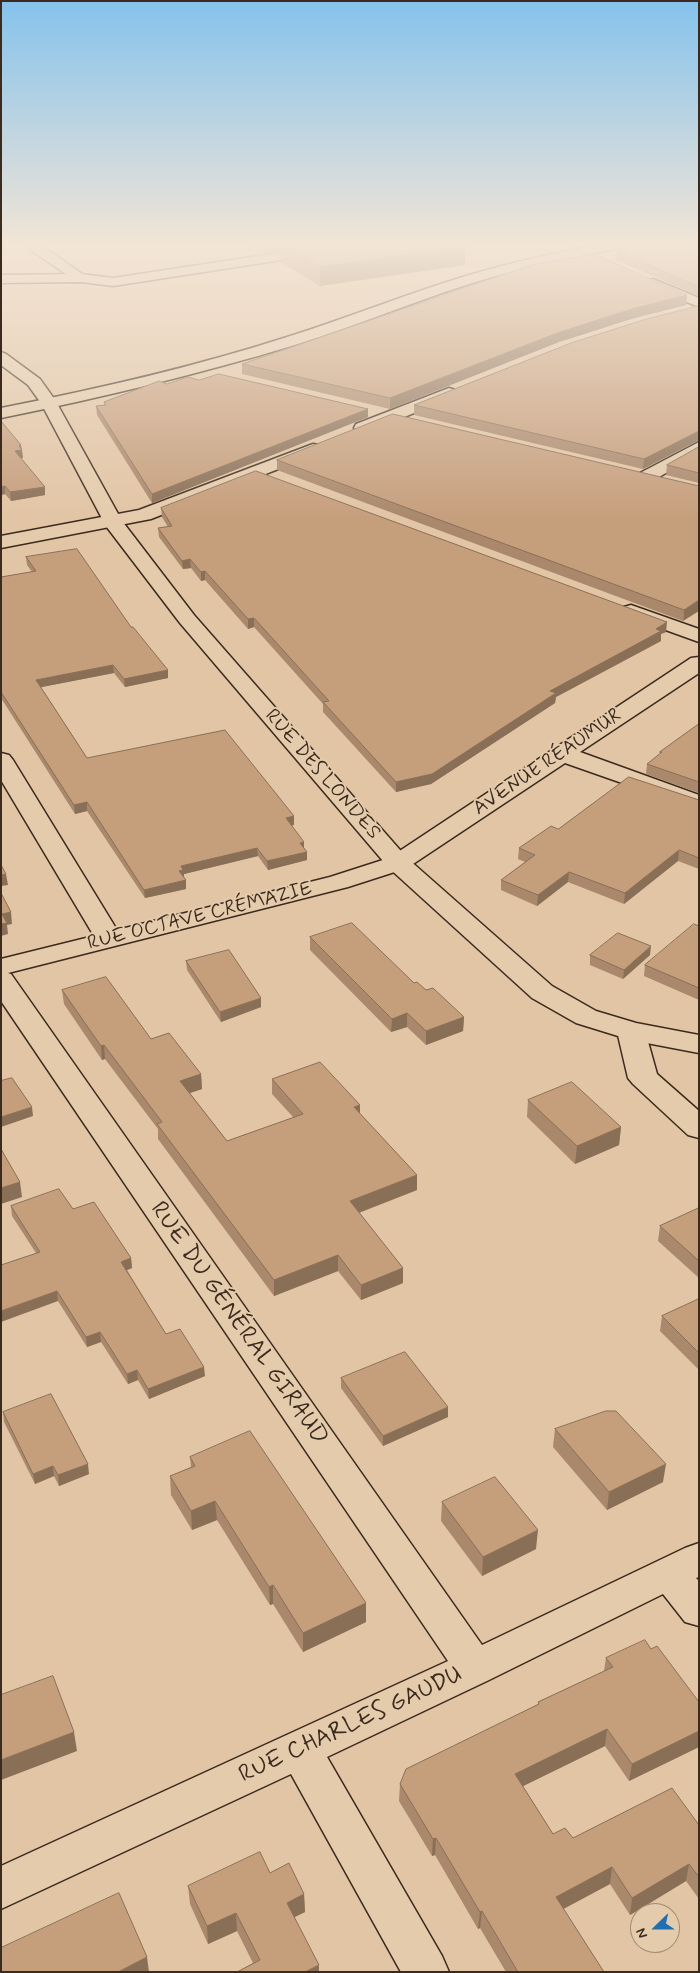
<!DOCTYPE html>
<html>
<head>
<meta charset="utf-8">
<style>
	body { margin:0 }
	#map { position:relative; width:700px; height:1973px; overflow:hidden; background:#e2c5a5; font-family:Mynerve,sans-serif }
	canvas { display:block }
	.frame { position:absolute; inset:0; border:2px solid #3b2a1e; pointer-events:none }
	.north { position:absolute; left:630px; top:1903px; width:50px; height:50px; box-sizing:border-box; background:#e4cbac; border:1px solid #a08b73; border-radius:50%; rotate:248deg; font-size:14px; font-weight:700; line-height:20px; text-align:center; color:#3b2a1e }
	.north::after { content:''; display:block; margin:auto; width:18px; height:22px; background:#1f6fb2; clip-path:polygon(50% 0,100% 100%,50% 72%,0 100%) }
</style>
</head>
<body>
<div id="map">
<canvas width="700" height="1973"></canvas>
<div class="frame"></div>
<div class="north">N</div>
</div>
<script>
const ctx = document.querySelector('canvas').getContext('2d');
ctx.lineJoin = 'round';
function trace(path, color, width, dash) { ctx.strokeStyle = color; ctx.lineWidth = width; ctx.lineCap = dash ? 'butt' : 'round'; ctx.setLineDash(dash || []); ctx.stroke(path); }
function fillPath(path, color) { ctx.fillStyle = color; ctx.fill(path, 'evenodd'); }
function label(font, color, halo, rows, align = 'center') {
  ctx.font = font + ' Mynerve,sans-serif'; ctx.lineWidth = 4; ctx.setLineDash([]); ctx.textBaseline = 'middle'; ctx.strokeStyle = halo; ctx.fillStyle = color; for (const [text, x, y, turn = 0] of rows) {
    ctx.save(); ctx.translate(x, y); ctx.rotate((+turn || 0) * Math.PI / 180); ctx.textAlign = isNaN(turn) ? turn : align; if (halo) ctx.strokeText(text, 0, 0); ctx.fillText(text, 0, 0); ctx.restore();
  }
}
const street = new Path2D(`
	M27,245H41L88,278L86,281H76L28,248Z
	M595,245H620L618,248C577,258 536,264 496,276C428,295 363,324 295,345C199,374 100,398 1,418V408C98,389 194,367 287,337C348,318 406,294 466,276C508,263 552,254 595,245Z
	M653,279L699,298V307L648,286L646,283L648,280Z
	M449,388L455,390L457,393L455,396L368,432H356L354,428L356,424Z
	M699,442V454L652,481L646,482L640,481L637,477L640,473Z
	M313,444L319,445L322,449L319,453L151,519L1,548V536L139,510Z
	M631,605L699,629V642L624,615L621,611L624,607Z
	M699,657V673L580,752L699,795V810L565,763L407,868L348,887L8,973L11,974L482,1645L685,1548L699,1543V1577L696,1578L699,1581V1626L685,1622L663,1594L489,1680L327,1757L442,1956L449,1972H401L291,1774L1,1909V1866L448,1661L1,1001V959L94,936L1,780V753L9,755L13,760L117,930L330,877L389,858L691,658Z
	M631,1022L641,1025L645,1031L657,1074L699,1111V1138L688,1135L633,1084L628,1078L617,1031L621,1025Z`);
const secondary = new Path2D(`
	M330,245H360L353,249L113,286L81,282L1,283V275L81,274L113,278Z
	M1,352L6,354L40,379L55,400L122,521L194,615L407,858L552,986L596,1011L636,1023L699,1035V1053L631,1040L576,1023L532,998L389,868L180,623L106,526L41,403L28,385L1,365Z`);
trace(street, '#3b2a1e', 3);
trace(secondary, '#3b2a1e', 3);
fillPath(street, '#e4cbac');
fillPath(secondary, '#e4cbac');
trace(new Path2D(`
	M1,251L4,249V245`), '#3b2a1e', 1);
fillPath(new Path2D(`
	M251,245H460L465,247V265L320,286L281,262L280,251L265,253Z
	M699,245V296L616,260L617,251H618V246Z
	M687,295L686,305L631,319L559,342L390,409L242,374V364Z
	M699,306V440L643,469L414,415V405Z
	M199,380L368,409V417L152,503L97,415L96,406H105L104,402L167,384Z
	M1,421L22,450L23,458H21L45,487V495L11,501L5,494L1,495Z
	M699,447V483L666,475L667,465Z
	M277,460L699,486L683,621L277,470Z
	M161,508L666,632L661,634V641L556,697L555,703L431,784L396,792L323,712V704L254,627L248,629L205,580L201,581L191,568L183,569L159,537L158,528L168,527L162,517Z
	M26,557L131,627L168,678L125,687L114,673L41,687L87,758L294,816V825H291L304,848L307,860L268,870L258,856L184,874V877L186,880V889L145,898L87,811L75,814L1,698V577L32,572L27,565Z
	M699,724V793L646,774L647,764L660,754V752Z
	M699,800V869L678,861L624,904L568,882L537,906L501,890V880L525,862L518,859L519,848L558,829Z
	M699,926V1000L644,976L645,965Z
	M310,937L414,983L426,990L464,1017L463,1031L426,1045L407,1027L391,1032L310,950Z
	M590,955H650L623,979L590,965Z
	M186,961L261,1007L221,1022L187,970Z
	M62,990L151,1039L201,1074L202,1089L190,1093L227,1141L294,1118L272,1094V1079L360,1114L417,1175V1190L359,1213L403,1268V1283L361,1300L338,1271L274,1296L158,1139V1129L105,1059L102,1060L64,1004Z
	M528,1100L621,1127L619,1145L575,1164L527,1117Z
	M11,1206L73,1209L131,1258L132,1268L127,1270L166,1334L205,1376L149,1399L138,1380L128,1384L101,1342L87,1347L58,1301L36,1253L12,1216Z
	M699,1208V1278L658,1241L660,1226Z
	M699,1299V1370L660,1331L662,1316Z
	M341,1378L448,1417L383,1446L341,1388Z
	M3,1412L89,1474L59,1486L54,1476L35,1484L4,1422Z
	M555,1429L663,1482L607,1510L553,1447Z
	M190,1457L366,1603V1622L303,1652L273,1604L270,1605L217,1520L192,1530L171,1495L170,1476L191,1467Z
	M442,1502L536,1549L482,1576L441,1521Z
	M651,1649L699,1702V1747L629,1781L605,1746L523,1786L553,1834L573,1838L699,1825V1899L686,1881L630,1915L610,1884L563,1909L604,1972H506L480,1928L478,1929L435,1855L432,1856L399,1801L400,1784L538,1704V1702L604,1671L606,1658Z
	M270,1873L304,1894L305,1912L294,1917L319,1965V1972H237L253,1963L237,1931L208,1944L190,1904L188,1886Z`), '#a9886b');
fillPath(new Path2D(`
	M265,245H280V251L265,253Z
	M465,247V265L320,286V267Z
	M687,295L686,305L631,319L559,342L390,409V398L560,332L632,309Z
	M368,409V417L152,503V494Z
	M699,431V440L643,469L644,459Z
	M21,445L23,458L16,459L15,451L19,446Z
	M5,486V494L1,495V487Z
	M45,487V495L11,501L10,492Z
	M190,559L191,568L183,569L182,561Z
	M205,571V580L201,581V572Z
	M699,600V611L683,621L684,610Z
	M254,618V627L248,629V619Z
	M667,622L666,632L661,634V641L556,697L555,703L431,784L396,792V782Z
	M113,665L114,673L37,688L36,680Z
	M168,670V678L125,687L124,679Z
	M87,802V811L75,814L74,805Z
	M294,816V825L286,827V818Z
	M304,842V851L300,843Z
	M257,848L258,856L184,874V879L179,871L181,866Z
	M679,850L678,861L624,904L625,893Z
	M307,852V860L268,870L267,861Z
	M569,872L568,882L537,906L538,895Z
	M6,874L8,885L1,886V875Z
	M186,880V889L145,898L144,890Z
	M11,912L12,924L7,925L8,934L1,936L2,914Z
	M651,946L650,955L623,979L624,970Z
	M261,998V1007L221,1022L220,1012Z
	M407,1013V1027L391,1032L392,1019Z
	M464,1017L463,1031L426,1045V1031Z
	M104,1045L105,1059L102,1060L101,1046Z
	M201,1074L202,1089L181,1096L180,1081Z
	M360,1105V1120L354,1107Z
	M32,1107L33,1116L1,1127V1117Z
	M621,1127L619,1145L575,1164L577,1146Z
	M417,1175V1190L350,1216V1201Z
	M20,1182L22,1197L1,1204V1188Z
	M338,1255V1271L274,1296V1280Z
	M131,1258L132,1268L122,1272L121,1262Z
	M403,1268V1283L361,1300V1285Z
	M57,1291L58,1301L1,1322V1311Z
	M100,1332L101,1342L87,1347L86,1337Z
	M204,1367L205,1376L149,1399L148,1389Z
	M137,1370L138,1380L128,1384L127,1374Z
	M448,1407V1417L383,1446V1436Z
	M88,1464L89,1474L59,1486L58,1475Z
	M666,1464L663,1482L607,1510L609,1492Z
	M53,1466L54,1476L35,1484L33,1474Z
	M215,1501L217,1520L192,1530L191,1511Z
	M538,1530L536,1549L482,1576L483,1557Z
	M273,1585V1604L270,1605L269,1587Z
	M366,1603V1622L303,1652V1633Z
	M607,1729L605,1746L513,1791L515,1774Z
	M699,1731V1747L629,1781L632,1764Z
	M74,1732L77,1751L1,1780V1760Z
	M436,1838L435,1855L432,1856L433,1839Z
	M689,1864L686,1881L630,1915L632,1898Z
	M612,1867L610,1884L554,1914L556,1897Z
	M304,1894L305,1912L287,1921V1903Z
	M482,1911L480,1928L478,1929L480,1912Z
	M236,1913L237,1931L208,1944L207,1926Z
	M147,1957L149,1972H118Z
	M319,1965V1972H305Z`), '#8a6f57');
const building = new Path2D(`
	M282,245H460L465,247L320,267Z
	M624,245H699V287L617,251L628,250L618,246Z
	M594,254L687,295L632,309L560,332L390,398L242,364L532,265Z
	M699,306V431L644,459L414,405L571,343L643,320Z
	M219,374L368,409L152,494L96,406L106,405L104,402L159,381L167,384L188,377L199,380Z
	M393,414L699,486V600L684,610L277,460Z
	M1,421L21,445L19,446L22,450L15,451L45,487L10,492L5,486L1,487Z
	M699,447V473L667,465Z
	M256,471L667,622L656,629L661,631L550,691L556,693L432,774L396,782L323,702L329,701L254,618L248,619L205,571L201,572L190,559L182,561L158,528L172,526L161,508Z
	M77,549L131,627H133L168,670L124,679L113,665L36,680L87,758L225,730L294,816L286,818L304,842L300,843L307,852L267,861L257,848L181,866L183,870L179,871L186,880L144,890L87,802L74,805L1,692V577L36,571L26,557Z
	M699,724V782L647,764L662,752H660Z
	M629,777L699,800V858L679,850L625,893L569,872L538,895L501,880L535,855L519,848L551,826L558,829Z
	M1,865L6,874L1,875Z
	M1,893L11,912L2,914L7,923L1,924Z
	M352,923L414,983L417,982L426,990L433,988L464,1017L426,1031L407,1013L392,1019L310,937Z
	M694,924L699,926V988L645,965Z
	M618,933L651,946L624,970L590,955Z
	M229,950L261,998L220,1012L186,961Z
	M106,977L151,1039L169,1033L201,1074L180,1081L227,1141L303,1114L272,1079L320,1062L360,1105L354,1107L417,1175L350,1201L403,1268L361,1285L338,1255L274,1280L157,1124L162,1122L104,1045L101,1046L62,990Z
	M12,1078L32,1107L1,1117V1081Z
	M572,1082L621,1127L577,1146L528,1100Z
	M1,1149L20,1182L1,1188Z
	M59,1189L73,1209L94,1202L131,1258L121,1262L166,1334L180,1329L204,1367L148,1389L137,1370L127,1374L100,1332L86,1337L57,1291L1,1311V1265L40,1252L11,1206Z
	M699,1208V1261L660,1226Z
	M699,1299V1353L662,1316Z
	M405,1352L448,1407L383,1436L341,1378Z
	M51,1394L88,1464L58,1475L53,1466L33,1474L3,1412Z
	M606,1411H616L666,1464L609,1492L555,1429Z
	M250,1431L366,1603L303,1633L273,1585L269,1587L215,1501L191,1511L170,1476L195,1466L190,1457Z
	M495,1477L538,1530L483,1557L442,1502Z
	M645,1640L651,1649L657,1646L699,1702V1731L632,1764L607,1729L515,1774L553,1834L565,1828L573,1838L672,1788L699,1825V1877L689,1864L632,1898L612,1867L556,1897L604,1972H518L482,1911L480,1912L436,1838L433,1839L400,1784L406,1769L539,1704L538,1702L613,1667L606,1658Z
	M53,1676L74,1732L1,1760V1695Z
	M260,1852L270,1873L289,1863L304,1894L287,1903L319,1965L305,1972H237L260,1960L236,1913L207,1926L188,1886Z
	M119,1893L147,1957L118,1972H1V1948Z`);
fillPath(building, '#c59e7c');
trace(building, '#8a6f57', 1);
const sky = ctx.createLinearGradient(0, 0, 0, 521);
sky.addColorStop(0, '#85c2ec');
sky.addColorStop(0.47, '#f2e5d6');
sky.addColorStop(1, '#f2e5d600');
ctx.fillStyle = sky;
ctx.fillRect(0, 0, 700, 521);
label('20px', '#3b2a1e', '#e4cbac', [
	["AVENUE RÉAUMUR",548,763,-34],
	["RUE DES LONDES",322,775,49],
	["RUE OCTAVE CRÉMAZIE",200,917,-14]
]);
label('24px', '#3b2a1e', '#e4cbac', [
	["RUE DU GÉNÉRAL GIRAUD",238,1324,55],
	["RUE CHARLES GAUDU",351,1726,-25]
]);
</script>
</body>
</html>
